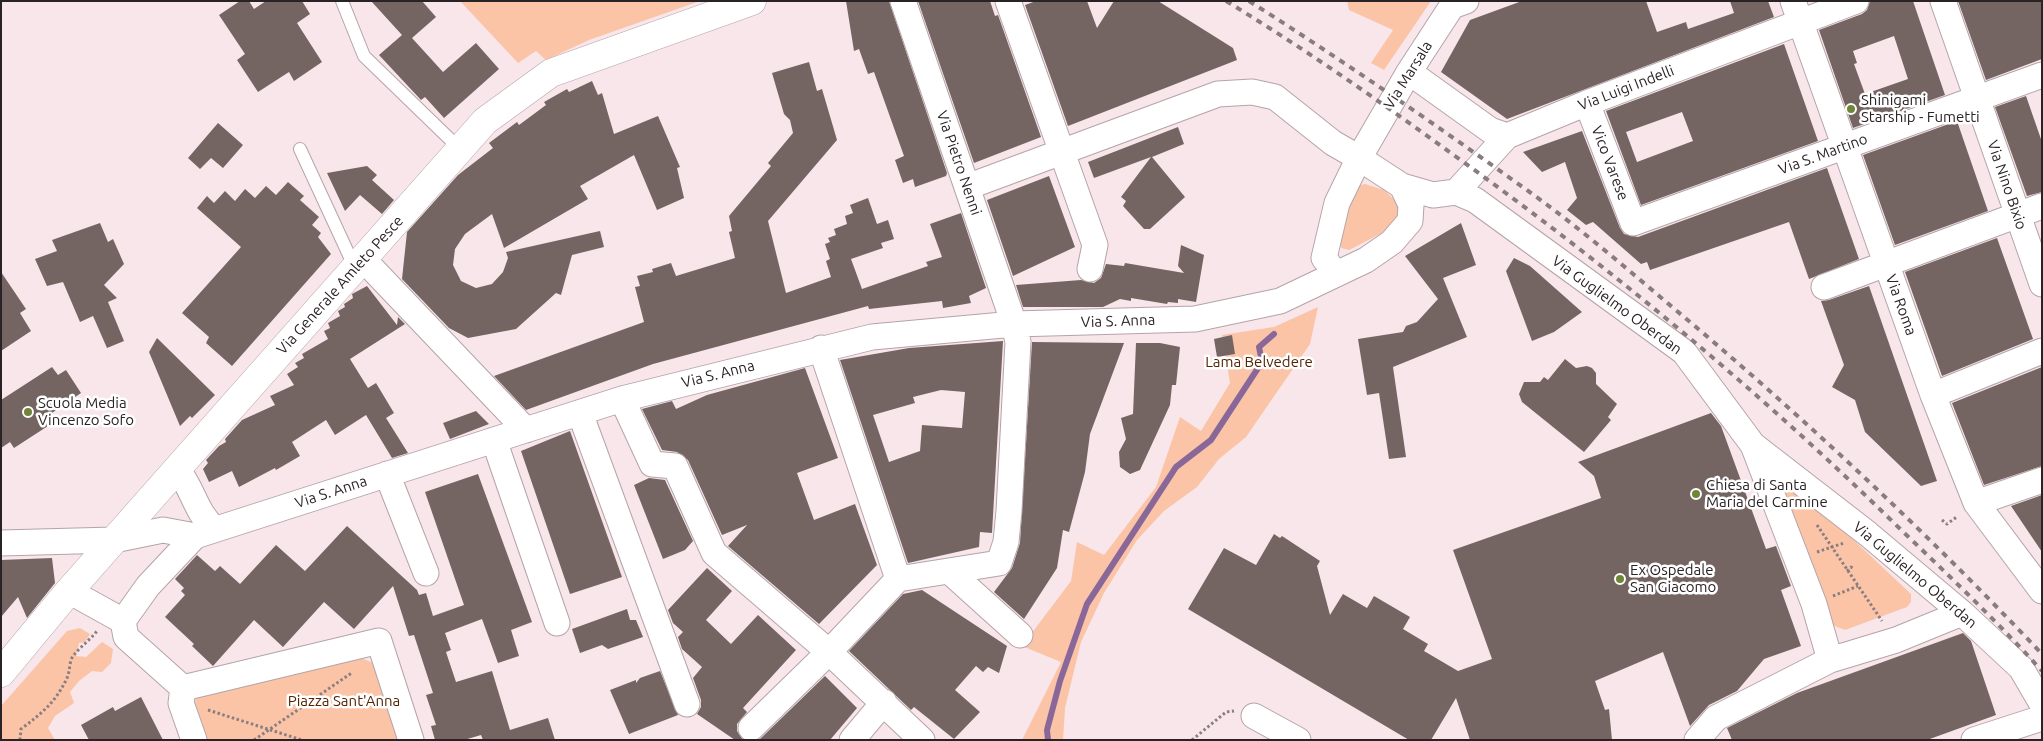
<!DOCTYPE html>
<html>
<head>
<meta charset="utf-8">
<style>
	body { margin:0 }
	#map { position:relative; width:2043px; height:741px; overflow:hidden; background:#f8e6eb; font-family:Ubuntu,sans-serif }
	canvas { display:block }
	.frame { position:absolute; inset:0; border:2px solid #2a2325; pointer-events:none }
</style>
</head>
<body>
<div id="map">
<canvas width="2043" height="741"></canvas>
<div class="frame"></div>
</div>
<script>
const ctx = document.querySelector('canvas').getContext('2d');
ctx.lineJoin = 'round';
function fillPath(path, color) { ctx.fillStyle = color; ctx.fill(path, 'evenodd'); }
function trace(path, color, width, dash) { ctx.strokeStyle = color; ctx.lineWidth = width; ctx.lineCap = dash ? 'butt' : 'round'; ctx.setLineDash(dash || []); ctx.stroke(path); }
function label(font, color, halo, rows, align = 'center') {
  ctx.font = font + ' Ubuntu,sans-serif'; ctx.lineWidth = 5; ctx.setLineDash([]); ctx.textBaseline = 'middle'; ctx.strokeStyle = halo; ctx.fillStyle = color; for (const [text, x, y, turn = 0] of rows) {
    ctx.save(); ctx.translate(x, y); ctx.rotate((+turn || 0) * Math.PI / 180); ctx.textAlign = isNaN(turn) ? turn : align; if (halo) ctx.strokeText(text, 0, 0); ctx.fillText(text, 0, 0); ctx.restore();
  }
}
fillPath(new Path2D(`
	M460,1H700L589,40L546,60L536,51L518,63Z
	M1347,1H1431L1384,70L1371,63L1393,30L1349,10Z
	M1365,184L1384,190L1402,207V218L1380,234L1349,250L1341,248V210L1353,187Z
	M1318,307L1310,344L1246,437L1219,459L1197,487L1164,511L1137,540L1104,593L1081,642L1065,708L1063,740H1022L1061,662L1022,646L1071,581L1077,542L1104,555L1156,487L1180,417L1201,431L1230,383L1222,335L1274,327Z
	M1792,486L1807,496L1911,594V602L1907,607L1845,630L1832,625L1779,489Z
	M80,628L90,634L85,642L79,643L76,656L86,657L102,642L113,649L111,663L102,672L92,671L79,681L70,692L74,703L55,716L48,728L55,740H1V706L67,631Z
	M359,657L373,663L398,740H206L190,711L197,697Z`), '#fbc4a6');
trace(new Path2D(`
	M1048,740L1047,730L1060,681L1087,604L1176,467L1211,440L1262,362L1259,347L1274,334`), '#896899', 6);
fillPath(new Path2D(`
	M240,1H249L254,9L266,1H302L310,14L297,23L322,62L294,81L289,72L258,92L237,60L245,54L219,15Z
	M371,1H422L436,17L412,38L443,72L476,43L499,69L444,118L425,97L421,100L379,55L402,35Z
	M846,1H889L947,173L946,176L915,187L913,179L903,183L895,160L904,156L874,72L868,74L859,49L854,51Z
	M918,1H990L995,16L998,15L1041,137L974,163Z
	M1036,1H1087L1097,28L1114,1H1158L1233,48L1237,60L1068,126L1025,5Z
	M1522,1H1646L1657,32L1686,22L1688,29L1734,13L1730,1H1768L1774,17L1507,119L1441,72L1470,20Z
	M1870,1H1913L1945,95L1853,128L1819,30L1862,14L1867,10ZM1894,36L1908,79L1865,94L1854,64L1857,63L1853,51Z
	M1958,1H2042V59L1986,80Z
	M1784,44L1818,141L1641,205L1606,111ZM1682,112L1693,141L1637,162L1626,132Z
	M809,62L817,91L822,89L837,140L768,221L786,293L831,277L826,261L830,259L825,244L830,242L828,238L836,235L834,229L847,224L845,216L853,213L850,205L868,198L877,224L888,220L894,239L881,243L883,248L851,259L862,289L928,266L926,262L942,257L930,224L961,213L986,288L969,296L971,303L943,308L942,301L869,309L868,306L653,364L526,410L494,376L644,322L635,287L640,286L637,276L653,272L652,269L671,263L676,276L735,258L729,232L732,231L729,216L771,166L768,163L793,133L790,120L784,114L772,73Z
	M592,81L598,95L602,93L614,134L658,116L680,167L677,168L684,198L657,210L634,155L580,186L588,199L504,248L492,214L465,234L455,249L453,265L461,281L476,288L492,284L503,272L508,258L506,252L600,231L604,247L572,255L561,295L556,293L516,329L468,338L449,328L402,279L407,232L458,175L493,148L489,143L517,122L519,125L546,105L544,102L567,89L569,92Z
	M2026,96L2042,142V192L2027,196L1995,107Z
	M1957,121L1988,211L1895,245L1863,155Z
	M218,123L243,145L223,168L211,158L200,169L188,158Z
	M1178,127L1184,144L1152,157L1185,197L1150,229H1144L1123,206L1126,201L1121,197L1151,157L1094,178L1088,162Z
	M1582,131L1620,228L1624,234L1638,237L1827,168L1859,259L1809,279L1789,222L1650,270L1647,262L1641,264L1593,222L1586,225L1567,210L1577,198L1565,162L1542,172L1523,152Z
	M367,166L377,175L372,180L394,200L382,214L360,195L345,211L327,173Z
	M1049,176L1075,247L1013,276L987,200Z
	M288,182L304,196L300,200L319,217L312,225L321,233L318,237L331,254L232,366L206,343L209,337L182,313L241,247L197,208L207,196L214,203L225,191L235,201L245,189L255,198L266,186L276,195Z
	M100,223L108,242L113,239L124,264L104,285L117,298L108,302L124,341L107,348L93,316L80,322L63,282L47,286L35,259L57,251L52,240Z
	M1461,223L1476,265L1443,278L1467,337L1393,367L1406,457L1389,459L1379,393L1367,395L1358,339L1403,332L1406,326L1417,322L1438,299L1405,256Z
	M1997,238L2033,339L1942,376L1905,272Z
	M1181,245L1204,255L1196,302L1178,299V303L1168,302L1167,304L1131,298V301L1120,299L1103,307H1023L1016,285L1081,280L1094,283L1101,278L1106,264L1124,266L1125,263L1184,273L1178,266Z
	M1514,258L1530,266L1582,312L1554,332L1532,341L1506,271Z
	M1,272L26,309L20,313L31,331L1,351Z
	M367,286L397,325L398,317L405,324L350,359L368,388L376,383L394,413L386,418L408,453L392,458L366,415L335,435L326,420L292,442L300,456L276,470L275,468L239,487L232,471L209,482L203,469L208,463L206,460L219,446L226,442L225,439L242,420L275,405L270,396L294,385L287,374L298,367L295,363L304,358L302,354L328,339L324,331L330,328L328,323L340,316L338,311L345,307L344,304L353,298L352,294Z
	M1869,286L1937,481L1921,486L1865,432L1855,400L1832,387L1844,365L1821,301L1829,300Z
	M1232,335L1235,354L1217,357L1214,339Z
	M157,338L215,395L192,418L190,416L180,426L149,352Z
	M1003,341L992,533L980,532L979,547L908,563L840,360L909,348ZM941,390L965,392L962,428L922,425L920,451L889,462L873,415L915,403L913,397Z
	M1032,342L1124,343L1090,434L1085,472L1069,532L1063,530L1057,568L1024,619L994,592L1012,568L1020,543Z
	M1136,343H1160L1180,347L1176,385H1172L1170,405L1140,470L1130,474L1120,467L1119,452L1126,439L1121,418L1133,414Z
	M1565,359L1576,368L1587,366L1592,368L1596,373V384L1617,404L1608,417L1611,420L1584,452L1522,402L1519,394L1524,382H1540L1544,377L1548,380Z
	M52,367L58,375L66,370L81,393L46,417L51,424L14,448L10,442L1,448V400Z
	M2042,367V466L1984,485L1952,403Z
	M805,368L838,458L797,473L814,520L855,504L877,565L819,624L728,546L747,525L722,535L688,460L677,452L662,450L642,409L672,401L676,409L707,395Z
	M476,411L489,424L450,439L443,423Z
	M1711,413L1721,426L1766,549L1776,546L1791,586L1781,590L1801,646L1764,659L1737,691L1709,705L1690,726L1663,652L1595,681L1605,710L1609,709L1612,740H1470L1456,698L1431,740H1409L1188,609L1224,548L1256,565L1274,534L1280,538L1282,536L1320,561L1317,566L1330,615L1343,594L1367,608L1374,596L1410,617L1403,629L1428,644L1424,651L1458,671L1492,659L1453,550L1601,498L1594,476L1578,462Z
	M570,431L622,577L570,594L521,451Z
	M478,474L532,622L511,630L519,656L498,663L482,619L445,633L451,650L446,652L456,682L492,671L510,730L548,718L555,740H483L481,735L464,740H435L431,726L436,725L426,695L433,693L414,635L409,636L393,586L354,629L324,602L283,647L254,620L213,666L192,646L194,644L165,617L185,595L181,591L184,588L175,579L197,555L215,571L220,566L240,584L276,545L305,571L347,526L417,590L419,595L426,593L433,616L464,605L425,492Z
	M649,478L665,480L693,541L685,550L663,559L634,485Z
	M2042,495V552L2011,506Z
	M52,558L55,583L27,618L18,597L1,617V560Z
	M707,568L732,591L706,620L731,644L758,615L796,650L743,708L747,712L737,724V731L743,740H735L697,714L701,707V700L693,678L702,667L682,649L678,637L683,632L673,623L668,610Z
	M922,590L1007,646L999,673L988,667L983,672L976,666L955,690L980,712L954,739L914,707L911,710L849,651L903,594Z
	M627,609L630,620H636L643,637L608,649L602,645L580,653L572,629Z
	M1963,633L1971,641L1996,715L1927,740H1732L1727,728L1797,693Z
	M660,671L678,715L629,734L610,690L636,680V683L640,678Z
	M825,676L857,708L830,740H759Z
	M141,697L163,740H89L81,725L113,707L115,711Z`), '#746563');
const service = new Path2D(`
	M342,1L364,56L460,149
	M300,149L355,268`);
const minor = new Path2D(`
	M1008,1L1095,245L1090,269
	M1793,1L1933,395L1976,503L2042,591
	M1943,1L2042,284
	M1409,72L1490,130L1507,136L1587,103L1856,1
	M1587,103L1633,223L2042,75
	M1402,186L1433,195L1456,192L1507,136
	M967,187L1218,94L1252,92L1275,97L1333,143L1359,158L1409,72L1452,6L1466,1
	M1456,192L1475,200L1684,352L1753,445L1868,534L1962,613L2021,668L2042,704
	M363,259L526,430
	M1824,287L2042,206
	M821,348L898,579L999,563L1006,542L1009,511L1018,342L1014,324L903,1
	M1933,395L2042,351
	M622,399L652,464L675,466L714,553L829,652L922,740
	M580,413L687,704
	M494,440L557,623
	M1753,445L1814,604L1830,660
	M177,469C194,490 195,512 215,529
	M387,474L426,573
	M1976,503L2042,480
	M1,543L114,540L163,530L195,536L622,399L872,337L1014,324L1195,319L1280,301L1366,260L1392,242L1410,221L1411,205L1402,186L1359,158L1337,203L1324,258L1336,274
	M949,571L1020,635
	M69,591L123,621
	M183,688L379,641L411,740
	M183,688L126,637L123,621L148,586L195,536
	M183,688L181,703L194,740
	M1254,716L1298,740
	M751,728L829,652L898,579
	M852,740L884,702
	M1697,740L1716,718L1830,660L1896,640L1962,613
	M1974,740L2042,718`);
const tertiary = new Path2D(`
	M1,673L69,591L485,121L551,73L752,1`);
trace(service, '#b4a4a8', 14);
trace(minor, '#b4a4a8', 27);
trace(tertiary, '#b4a4a8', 29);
trace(new Path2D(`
	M1942,520L1947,524L1958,516
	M1817,525L1882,621
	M1817,552L1844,543
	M1847,571L1851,567L1854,569
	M1833,596L1858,586
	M208,710L302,740
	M20,740L21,729C41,714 56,702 67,678C70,672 69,662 73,656C80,647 90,640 97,631
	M254,740L353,672
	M1192,740L1226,712L1234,711`), '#8a7e81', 3, [2.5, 2.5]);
trace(service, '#fff', 12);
trace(minor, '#fff', 25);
trace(tertiary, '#fff', 28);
trace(new Path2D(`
	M1226,1C1305,49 1381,102 1455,156C1611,268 1758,390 1895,524C1945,572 1995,619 2042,671
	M1249,1C1345,62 1439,127 1531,193C1588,234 1642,282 1696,327C1817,430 1932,538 2042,654`), '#887c7f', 4, [6, 6]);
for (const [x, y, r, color] of [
	[1851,109,5,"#6f8537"],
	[28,412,5,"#6f8537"],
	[1696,494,5,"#6f8537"],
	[1620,579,5,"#6f8537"]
]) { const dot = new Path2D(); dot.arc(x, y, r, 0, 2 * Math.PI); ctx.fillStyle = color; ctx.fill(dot); trace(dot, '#fff', 2); }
label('15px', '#2a2325', '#fff', [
	["Via Marsala",1408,75,-58],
	["Via Luigi Indelli",1626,88,-21],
	["Via S. Martino",1823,154,-20],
	["Via Pietro Nenni",959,163,71],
	["Vico Varese",1610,163,69],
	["Via Nino Bixio",2007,185,71],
	["Via Generale Amleto Pesce",340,285,-48],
	["Via Guglielmo Oberdan",1617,305,36],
	["Via Roma",1901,305,70],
	["Via S. Anna",1118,321,-2],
	["Via S. Anna",718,374,-14],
	["Via S. Anna",331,492,-18],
	["Via Guglielmo Oberdan",1915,575,40]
]);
label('15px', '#2a2325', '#fff', [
	["Shinigami",1861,100],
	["Starship - Fumetti",1861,117],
	["Scuola Media",38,403],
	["Vincenzo Sofo",38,420],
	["Chiesa di Santa",1706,485],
	["Maria del Carmine",1706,502],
	["Ex Ospedale",1630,570],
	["San Giacomo",1630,587]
], 'left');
label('15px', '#532402', '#fff', [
	["Lama Belvedere",1259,362],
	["Piazza Sant'Anna",344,701]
]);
</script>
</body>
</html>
